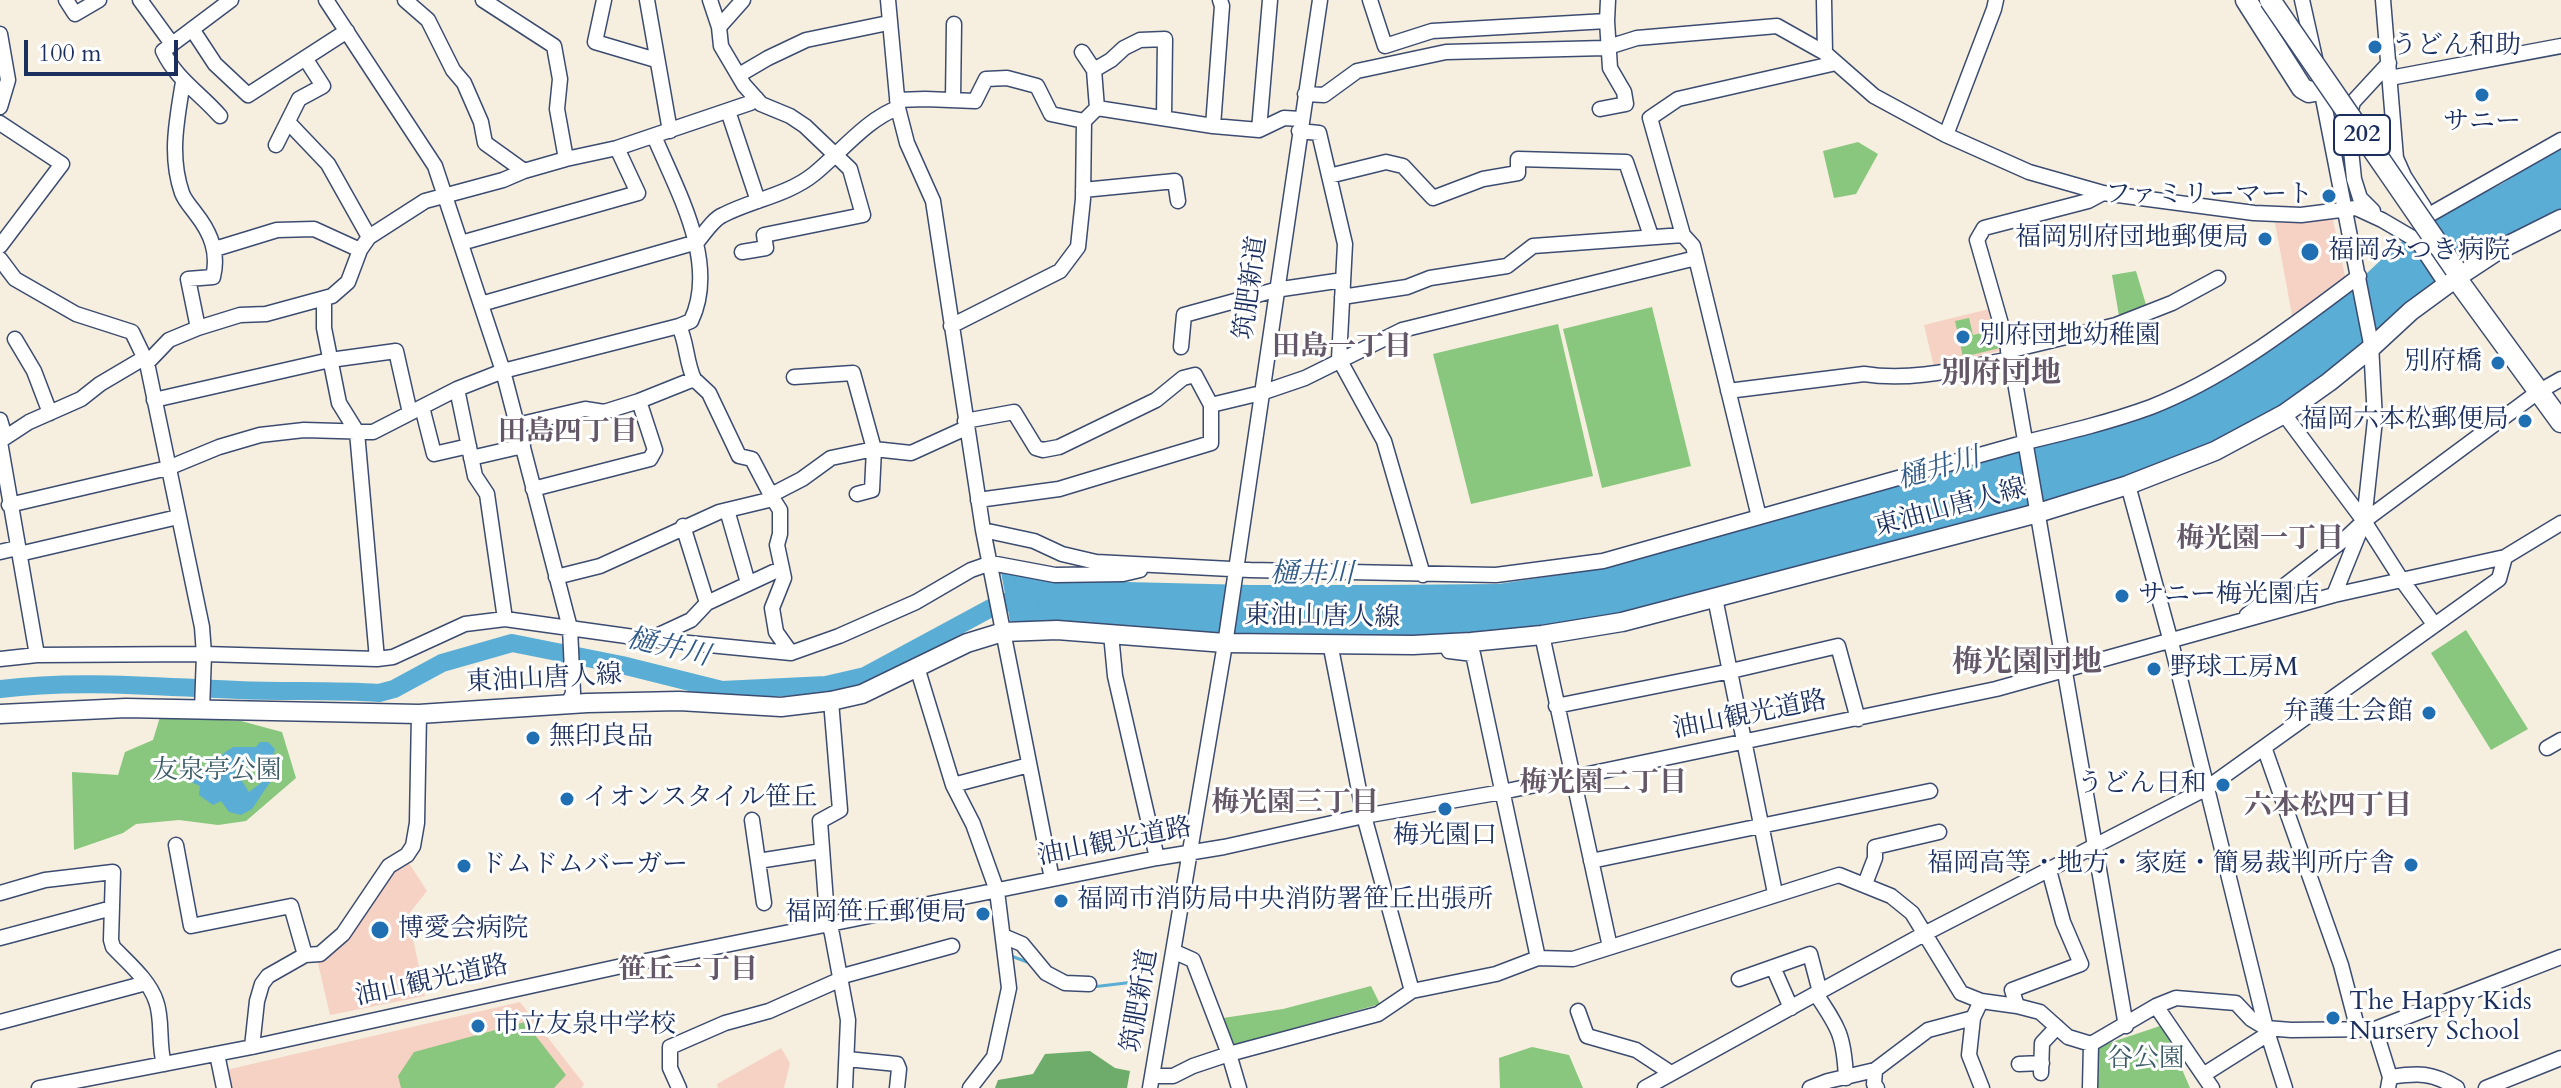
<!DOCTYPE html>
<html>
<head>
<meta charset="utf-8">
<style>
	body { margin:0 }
	#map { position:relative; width:2561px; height:1088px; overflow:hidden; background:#f6eede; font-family:Cardo,serif }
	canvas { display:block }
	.scale { position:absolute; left:24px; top:40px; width:154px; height:36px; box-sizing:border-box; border:4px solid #1b2f5e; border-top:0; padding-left:10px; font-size:24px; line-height:28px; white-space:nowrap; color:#1b2f5e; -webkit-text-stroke:6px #fff; paint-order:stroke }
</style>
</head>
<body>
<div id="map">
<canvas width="2561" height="1088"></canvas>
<div class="scale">100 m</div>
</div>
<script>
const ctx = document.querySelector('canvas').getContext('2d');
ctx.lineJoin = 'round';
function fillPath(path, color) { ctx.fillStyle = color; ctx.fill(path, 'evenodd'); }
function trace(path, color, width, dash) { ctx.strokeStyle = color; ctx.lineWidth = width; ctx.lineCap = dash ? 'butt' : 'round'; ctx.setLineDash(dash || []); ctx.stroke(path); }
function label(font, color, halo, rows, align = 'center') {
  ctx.font = font + ' Cardo,"Noto Serif JP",serif'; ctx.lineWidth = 6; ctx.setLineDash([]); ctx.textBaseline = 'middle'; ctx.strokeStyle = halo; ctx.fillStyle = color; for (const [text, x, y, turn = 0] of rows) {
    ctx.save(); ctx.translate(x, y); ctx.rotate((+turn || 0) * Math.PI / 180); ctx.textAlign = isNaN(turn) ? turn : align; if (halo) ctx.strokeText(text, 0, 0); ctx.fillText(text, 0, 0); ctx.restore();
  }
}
fillPath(new Path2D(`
	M2329,219L2333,220L2346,281L2297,315H2292L2275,223Z
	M1993,308L2003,350L1934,367L1924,325Z
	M407,860L427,891L408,915L425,996L330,1015L317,959L393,871Z
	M520,1002L584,1084L582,1088H230L226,1070Z
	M781,1048L790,1063L784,1088H718L717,1084Z`), '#f6d2c4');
fillPath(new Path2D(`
	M1858,142L1878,154L1856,194L1834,198L1823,151Z
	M2136,271L2147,308L2119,316L2112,275Z
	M1652,307L1691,466L1602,488L1563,329Z
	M1969,318L1973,335L1995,330L2000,348L1963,357L1955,321Z
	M1558,324L1593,476L1471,504L1433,354Z
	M2466,630L2528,729L2491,750L2431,653Z
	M160,717L241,721L282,732L296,778L246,821L218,825L179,820L136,824L123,833L74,850L72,772L118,775L125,752L153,740Z
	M1371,986L1380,1004L1234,1045L1223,1018L1283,1009Z
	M525,1022L566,1075L554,1088H401L398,1076L414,1052Z
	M2163,1025L2190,1088H2095L2097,1047Z
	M1532,1047L1569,1055L1583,1088H1500L1499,1058Z`), '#88c77d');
fillPath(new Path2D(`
	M1090,1051L1115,1068L1130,1071L1127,1088H995L998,1080L1033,1074L1045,1054Z`), '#6eac6c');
fillPath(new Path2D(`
	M2561,146V212L2465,262L2432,283L2390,322L2278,411L2205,449L2119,482L1585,624L1460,637L1168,632L1010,621L1001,572L1084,581L1251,585H1382L1498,584L1598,569L1752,524L2123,422L2317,312L2366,274L2397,245L2443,214L2503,183Z
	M268,742L275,749L273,759L281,762V766L252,809L241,815L229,812L221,801L213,805L199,795L200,786L182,778L206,772L224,753L233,747H256L260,742ZM244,767L255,768L261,773V783L249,792L242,781L241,769Z`), '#5aadd5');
trace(new Path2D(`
	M1011,956L1030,963
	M1092,987L1143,981`), '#5aadd5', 3);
trace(new Path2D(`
	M0,689C79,679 159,687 238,690C285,692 332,690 379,693L394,689L442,663L512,643L622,665L722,690L826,685L865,676L1002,602H1030`), '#5aadd5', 18);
const minor = new Path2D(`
	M66,0L75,14L99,0
	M140,0L172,44
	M326,0L435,166L503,371L570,628L573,693L568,705
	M405,0L428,20L453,70L464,83L481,122L485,143L524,171
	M483,0L554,46L560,79L557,109L566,159
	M604,0L595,42L656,60
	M647,0L670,131
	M710,0L719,27
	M888,0L898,108L907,143L933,201L983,530L1052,879
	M1370,0L1385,46L1432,31L1607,21L1608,0
	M1824,0L1825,53
	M2302,0L2315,58
	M2383,0L2396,158L2404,176L2424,207
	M192,29L215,64L248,95L347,31
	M0,34L8,80L0,107
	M1082,52L1094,70
	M739,75L768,58L806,40L888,23
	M2390,78L2561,46
	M183,82C177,119 169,156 182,193C185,201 191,207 196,214C211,233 219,253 213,277L188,279L198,328
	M2320,83L2371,344L2375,420L2364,521L2334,595
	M1305,94L1324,95L1357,71L1446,52L1605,48L1637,38L1777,26L1825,53L1874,96L1946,135L1994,9L1996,0
	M897,100L925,99L975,101L986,79L1007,78L1037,86L1051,114L1084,121
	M953,100L954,24
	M1097,108L1094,70L1111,60L1124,48L1140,40L1165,39L1164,118
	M1600,109L1626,104L1624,92L1610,68L1607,21
	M728,111L758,201
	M220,116C200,93 176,79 163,51L231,0
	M288,122L328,164L369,237
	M0,123L62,164L0,246
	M1213,126L1222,6L1220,0
	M1259,130L1270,0
	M1299,131L1319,133L1345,244L1339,359L1384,441L1423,575
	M1946,135L2029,172L2103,193L2254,213L2301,215L2356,208L2382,220L2423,244
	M276,145L299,99L323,86L305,58
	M1329,176L1386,162L1403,166L1433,198L1483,179L1518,173V159L1626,162L1651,236
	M1083,190L1175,181L1178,201
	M2103,193L2088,201L1984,228L1977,240L2011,359L2126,1026
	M2373,211L2360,198L2354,179L2348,121L2353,102L2389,63
	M2429,215L2561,140
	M1683,235L1650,118L1678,99L1836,63
	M461,243L638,193L617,148
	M215,249L277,230L314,229L360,250
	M742,252L766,248L764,235L863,215L850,169L805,126L790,116L761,104L744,85L721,46L719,27L743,0
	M0,259L15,279L76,314L132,332L147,363L202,627L204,654L202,710
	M1342,297L1407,287L1430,278L1507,266L1533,246L1683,235L1693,246L1696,258L1759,517
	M481,304L697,242C704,234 713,219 723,215C752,200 788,195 814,174C839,154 868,118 898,108
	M951,326L1060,271L1078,247L1083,199L1084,121L1097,108L1213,126L1259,130L1284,118L1301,119
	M15,339L34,371L50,413
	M1181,347L1184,315L1275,290L1343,280
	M2008,351L2116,325L2172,303L2218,278
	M147,363L169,340L198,328L240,315L266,314L332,296L348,282L360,250L369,237L425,201L503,180L524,171L566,159L617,148L750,103L756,98
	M794,377L853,373L874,449L872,490L857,494
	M457,389L475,476L487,494L505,619L648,639L791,653L839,636L916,602L971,570L991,563L1055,575L1123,574L1140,570
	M1728,391L1864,374C1912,382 1963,368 2011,359
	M154,400L330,360L396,351L410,413
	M422,407L434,454L469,446
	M2284,414L2364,521L2401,579L2434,624
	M0,420L5,437
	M965,421L1014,412L1036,448L1043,450L1059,447L1156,400L1183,378L1195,375L1211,405
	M517,425L585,409L604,412L639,401
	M0,441L29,422L81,399L100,384L144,358
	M0,442L37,655L204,654L377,659L357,432L339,403L324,328V299
	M471,458L523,446
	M2128,485L2171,642L2266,1028L2285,1088
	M533,489L650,459L655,450L639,401L694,379C686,362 687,343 679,326
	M771,495L802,479L831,458L874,449L911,453L966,428
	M773,499L780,510V534L777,545L784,578L772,608L776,632L791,653
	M978,500L1059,489L1211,443V405L1261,393L1305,378L1402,330L1696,258
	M9,505L168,468L219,447L260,435L304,430L373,432L457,389L503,371L679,326L691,321C719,263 677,191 654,136
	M727,510L748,583
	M683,526L707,603
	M983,530L1034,541L1062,554L1096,562L1250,570L1496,575L1603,561L2026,442C2068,432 2110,422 2151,407C2226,378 2295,324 2359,276
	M0,552L17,548
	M19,554L178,517
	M556,577L600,566L719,512L773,499L752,459L739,456L709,393L694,379
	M1715,598L1775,893
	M2247,615L2347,537L2364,521L2538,392L2561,379
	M1111,634L1115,676L1157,858
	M1542,635L1610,947
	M650,639L691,620L707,603L782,568
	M1330,643L1364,816L1412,991
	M1445,643L1449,651L1473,654L1538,958
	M0,659L37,655
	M377,659L393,657L465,624L505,619
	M917,667L953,785L973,824L997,891L1009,988L994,1057L970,1088
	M831,701L840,810L820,821L827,916L832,934L848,1020L845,1088
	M1556,706L1731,671L1838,646L1858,719
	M2264,747L2341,965L2358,1030
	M2547,748L2561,740
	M953,785L1029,765
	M752,820L764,903
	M176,845L191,926L291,906L305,955
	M758,861L822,851
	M1591,861L1930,791
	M1865,884L1875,858V847L1939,832
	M0,893L45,880L113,872L111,940L113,947C128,963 149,980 156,1001C163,1019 158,1044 164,1064
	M1003,936L1022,944L1046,973L1065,983L1089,984
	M0,938L112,908
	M1175,952L1193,960L1229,1054L1239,1088
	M1773,967L1791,1008
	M839,977L952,946
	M1739,979L1810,954L1820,992
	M1816,994C1839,1028 1844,1036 1846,1078
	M2017,1006L2012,990L2081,964L2063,922L2049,870
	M2156,1006L2212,1088
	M1578,1011L1587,1036L1636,1050L1671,1073
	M1973,1018L1969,1055L1982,1088
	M0,1022L146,983
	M2375,1029L2390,1077L2388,1088
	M252,1047L257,1001L262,984L268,976L305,955L320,954L343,934L389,866L407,855L413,846L417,823L419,714
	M217,1054L224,1088
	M847,1059L897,1064L899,1069L897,1088
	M2019,1064L2042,1063
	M2041,1073L2042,1043L2057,1027
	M2203,1075L2268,1034
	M1153,1076H1173L1193,1066L1229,1054L1378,1014L1412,991L1496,974L1538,958L1573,959L1839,875L1891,896L1912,913L1961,993L1981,1001L2017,1006L2040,1012L2068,1037L2091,1044L2156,1006L2176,998L2236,1003L2251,1019L2266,1028L2291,1030L2375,1029L2561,957
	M2390,1077C2418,1073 2432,1072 2457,1088
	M39,1088L252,1047L631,964L1157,858L1224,847L1364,816L1502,792L1996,689L2334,595L2505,557L2561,523
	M679,1088L670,1068V1047L725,1023L769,1011L839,980
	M1150,1088L1226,638L1320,0
	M1645,1088L1924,934L2207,788L2499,579L2505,557
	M1810,1088L1828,1081L1875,1070
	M1877,1088L1874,1084L1875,1070L1928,1030L1973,1018L1981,1001
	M2090,1088L2091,1044
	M2486,1088L2561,1058`);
const major = new Path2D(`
	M0,714L126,708L419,714L587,703L679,701L781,707L831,701L862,694L967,643L1003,632L1057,630L1225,643L1413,645L1471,642L1542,635L1622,622L2038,513L2128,485L2215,451L2284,414L2329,382L2371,348L2411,311L2456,278L2497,251L2561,219`);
const highway = new Path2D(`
	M2246,0L2302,88L2309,92L2321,90
	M2423,244L2445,277L2456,278
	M2455,269L2456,278L2561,422`);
trace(minor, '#3c4c71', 17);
trace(major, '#3c4c71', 21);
trace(highway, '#3c4c71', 23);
trace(minor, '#fff', 14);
trace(major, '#fff', 18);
trace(highway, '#fff', 20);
const highwayBridge = new Path2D(`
	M2270,0L2455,269`);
trace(highwayBridge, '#3c4c71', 23, []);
trace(highwayBridge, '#fff', 20);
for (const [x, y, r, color] of [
	[2375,47,8,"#1f6fb2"],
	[2482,95,8,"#1f6fb2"],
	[2329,196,8,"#1f6fb2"],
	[2265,239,8,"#1f6fb2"],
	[2310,252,10,"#1f6fb2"],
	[1963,337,8,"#1f6fb2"],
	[2498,363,8,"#1f6fb2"],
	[2525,421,8,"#1f6fb2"],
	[2122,596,8,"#1f6fb2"],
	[2154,669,8,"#1f6fb2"],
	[2429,713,8,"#1f6fb2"],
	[533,738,8,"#1f6fb2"],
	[2223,785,8,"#1f6fb2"],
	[567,799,8,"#1f6fb2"],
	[1445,809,8,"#1f6fb2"],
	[2411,865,8,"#1f6fb2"],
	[464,866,8,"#1f6fb2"],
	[1061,901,8,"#1f6fb2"],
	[983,914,8,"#1f6fb2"],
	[380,930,10,"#1f6fb2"],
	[2333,1018,8,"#1f6fb2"],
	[478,1026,8,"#1f6fb2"]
]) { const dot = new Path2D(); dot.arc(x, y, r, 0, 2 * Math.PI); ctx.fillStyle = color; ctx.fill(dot); trace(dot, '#fff', 3); }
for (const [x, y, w] of [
	[2362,135,56]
]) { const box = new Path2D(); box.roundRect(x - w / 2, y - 20, w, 40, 6); ctx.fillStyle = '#fff'; ctx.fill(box); trace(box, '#1b2f5e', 2); }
label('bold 24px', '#1b2f5e', null, [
	["202",2362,135]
]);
label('26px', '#1b2f5e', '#fff', [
	["うどん和助",2391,47],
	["サニー",2482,123,"center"],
	["ファミリーマート",2313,196,"right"],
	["福岡別府団地郵便局",2249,239,"right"],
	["福岡みつき病院",2328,252],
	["別府団地幼稚園",1979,337],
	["別府橋",2482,363,"right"],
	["福岡六本松郵便局",2509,421,"right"],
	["サニー梅光園店",2138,596],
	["野球工房M",2170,669],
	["弁護士会館",2413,713,"right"],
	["無印良品",549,738],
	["うどん日和",2207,785,"right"],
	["イオンスタイル笹丘",583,799],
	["梅光園口",1445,837,"center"],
	["福岡高等・地方・家庭・簡易裁判所庁舎",2395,865,"right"],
	["ドムドムバーガー",480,866],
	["福岡市消防局中央消防署笹丘出張所",1077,901],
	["福岡笹丘郵便局",967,914,"right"],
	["博愛会病院",398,930],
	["The Happy Kids",2349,1003],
	["Nursery School",2349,1033],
	["市立友泉中学校",494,1026]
], 'left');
label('26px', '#1b2f5e', '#fff', [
	["筑肥新道",1252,288,-82],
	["東油山唐人線",1950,509,-15],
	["東油山唐人線",1322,618,1],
	["東油山唐人線",544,680,-3],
	["油山観光道路",1750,716,-11],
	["油山観光道路",1115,843,-11],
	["油山観光道路",432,982,-12],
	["筑肥新道",1141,1001,-80]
]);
label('26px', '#3c5d67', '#fff', [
	["友泉亭公園",217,772],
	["谷公園",2146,1060]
]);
label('bold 28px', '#645767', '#fff', [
	["田島一丁目",1342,349],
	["田島四丁目",568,434],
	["梅光園一丁目",2260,541],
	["梅光園二丁目",1603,785],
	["梅光園三丁目",1295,805],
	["六本松四丁目",2328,808],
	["笹丘一丁目",688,972]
]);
label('italic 28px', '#315b88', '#fff', [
	["樋井川",1939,470,-16],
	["樋井川",1312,576],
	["樋井川",668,649,13]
]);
label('bold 30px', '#645767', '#fff', [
	["別府団地",2001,375],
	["梅光園団地",2027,664]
]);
</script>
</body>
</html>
